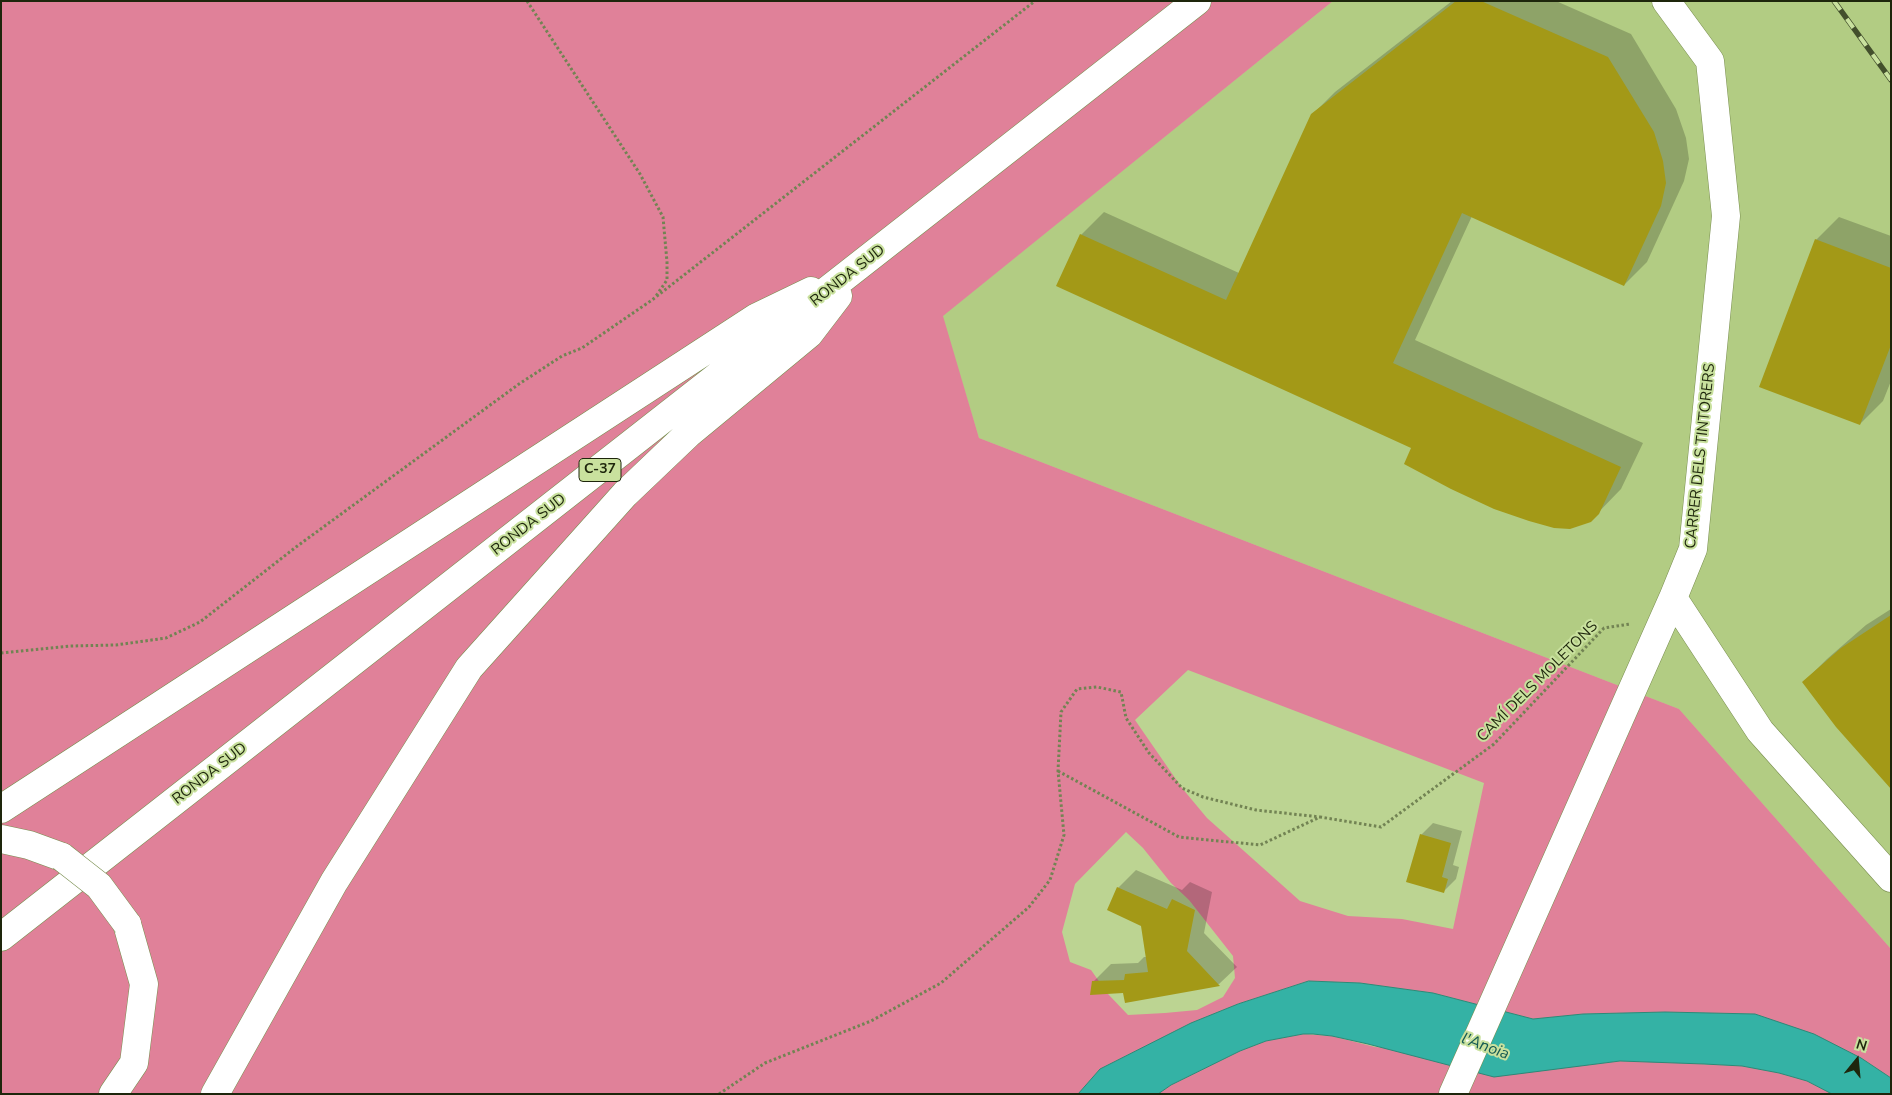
<!DOCTYPE html>
<html>
<head>
<meta charset="utf-8">
<style>
	body { margin:0 }
	#map { position:relative; width:1892px; height:1095px; overflow:hidden; background:#bcd492; font-family:"Nunito Sans",sans-serif }
	canvas { display:block }
	.frame { position:absolute; inset:0; border:2px solid #1e260c; pointer-events:none }
	.north { position:absolute; left:1832px; top:1035px; width:50px; height:50px; -webkit-text-stroke:4px #c9e19e; paint-order:stroke; rotate:17deg; font-size:14px; font-weight:700; line-height:20px; text-align:center; color:#1e260c }
	.north::after { content:''; display:block; margin:auto; width:18px; height:22px; background:#1e260c; clip-path:polygon(50% 0,100% 100%,50% 72%,0 100%) }
</style>
</head>
<body>
<div id="map">
<canvas width="1892" height="1095"></canvas>
<div class="frame"></div>
<div class="north">N</div>
</div>
<script>
const ctx = document.querySelector('canvas').getContext('2d');
ctx.lineJoin = 'round';
function fillPath(path, color) { ctx.fillStyle = color; ctx.fill(path, 'evenodd'); }
function trace(path, color, width, dash) { ctx.strokeStyle = color; ctx.lineWidth = width; ctx.lineCap = dash ? 'butt' : 'round'; ctx.setLineDash(dash || []); ctx.stroke(path); }
function label(font, color, halo, rows, align = 'center') {
  ctx.font = font + ' "Nunito Sans",sans-serif'; ctx.lineWidth = 4; ctx.setLineDash([]); ctx.textBaseline = 'middle'; ctx.strokeStyle = halo; ctx.fillStyle = color; for (const [text, x, y, turn = 0] of rows) {
    ctx.save(); ctx.translate(x, y); ctx.rotate((+turn || 0) * Math.PI / 180); ctx.textAlign = isNaN(turn) ? turn : align; if (halo) ctx.strokeText(text, 0, 0); ctx.fillText(text, 0, 0); ctx.restore();
  }
}
fillPath(new Path2D(`
	M1333,1H1891V949L1679,709L979,438L942,316Z`), '#b2cc83');
fillPath(new Path2D(`
	M1,1H1333L943,316L979,438L1679,709L1891,949V1078L1861,1058L1755,1014L1665,1012L1583,1014L1533,1019L1433,993L1360,983L1309,981L1238,1004L1191,1023L1100,1069L1078,1094H1ZM1188,670L1484,783L1453,929L1402,919L1348,916L1300,901L1207,818L1182,788L1135,720ZM1126,832L1143,848L1171,883L1189,900L1233,956L1235,978L1223,997L1197,1010L1165,1013L1128,1015L1108,994L1091,970L1070,962L1062,932L1075,884Z
	M1303,1034L1332,1036L1375,1047L1586,1065L1620,1061L1657,1062L1742,1066L1779,1073L1807,1081L1832,1094H1158L1171,1085L1240,1051L1266,1041Z`), '#e08199');
const water = new Path2D(`
	M1309,981L1360,983L1433,993L1533,1019L1583,1014L1665,1012L1755,1014L1814,1034L1861,1058L1891,1078V1094H1832L1807,1081L1779,1073L1742,1066L1704,1064L1620,1061L1494,1077L1368,1044L1332,1036L1313,1034H1303L1266,1041L1240,1051L1171,1085L1158,1094H1078L1100,1069L1191,1023L1238,1004Z`);
fillPath(water, '#34b2a5');
trace(water, '#2d8877', 1);
fillPath(new Path2D(`
	M1452,1H1556L1631,34L1676,109L1686,138L1689,159L1684,181L1647,262L1624,285L1472,216L1415,340L1643,443L1621,489L1590,521L1413,447L1081,235L1104,212L1239,273L1312,115L1335,92Z
	M1839,217L1891,236V381L1883,401L1860,424L1816,240Z
	M1891,609V787L1804,682L1827,659L1866,625Z
	M1433,823L1462,831L1453,865L1459,867L1456,879L1444,891L1421,835Z
	M1136,870L1182,890L1190,882L1212,892L1204,933L1237,967L1219,984L1126,1002L1124,991L1093,982L1111,964L1138,963L1144,957H1147L1142,925L1109,910L1118,888Z`), '#0003');
fillPath(new Path2D(`
	M1456,1H1481L1608,57L1654,132L1663,161L1666,183L1661,206L1624,286L1462,213L1393,363L1621,467L1599,514L1591,522L1570,529L1554,528L1529,521L1494,509L1451,489L1404,464L1411,448L1056,286L1080,234L1226,300L1311,114Z
	M1815,239L1891,268V345L1860,425L1759,387Z
	M1891,615V789L1836,727L1802,682L1841,648Z
	M1420,834L1451,843L1442,877L1448,879L1444,893L1406,882Z
	M1117,887L1167,909L1172,899L1195,910L1187,951L1220,986L1125,1003L1123,993L1090,995L1092,981L1124,980L1125,974L1148,972L1141,926L1107,910Z`), '#a39917');
const minor = new Path2D(`
	M1666,1L1710,61L1726,216L1693,549L1673,598L1760,731L1891,878
	M1453,1094L1673,598`);
const highway = new Path2D(`
	M1,809L757,317L811,291
	M1,839L29,845L62,857
	M1,937L1197,1
	M113,1094L134,1063L144,984L127,924
	M215,1094L334,882L469,668L625,494L688,434L809,334L838,296`);
trace(minor, '#798e4f', 29);
trace(highway, '#798e4f', 29);
trace(new Path2D(`
	M527,1L640,174L663,217L667,262V280L656,296
	M1,653L70,646L116,645L166,638L200,622L296,547L519,384L562,356L582,348L652,300L1035,1
	M1058,771L1179,837L1260,845L1320,817L1381,827L1494,744L1604,628L1630,624
	M719,1094L765,1063L871,1021L941,983L1029,907L1050,880L1064,835L1058,771L1061,712L1077,689L1097,687L1121,692L1126,718L1149,753L1182,788L1203,797L1256,810L1320,817`), '#728353', 3, [2.5, 2.5]);
trace(minor, '#fff', 28);
trace(highway, '#fff', 28);
const rail = new Path2D(`
	M1834,1L1891,80`);
trace(rail, '#434f2c', 5.5);
trace(rail, '#c9e19e', 4, [11]);
const highwayBridge = new Path2D(`
	M62,857L99,886L127,924`);
trace(highwayBridge, '#798e4f', 29, []);
trace(highwayBridge, '#fff', 28);
for (const [x, y, w] of [
	[600,470,42]
]) { const box = new Path2D(); box.roundRect(x - w / 2, y - 11.5, w, 23, 4); ctx.fillStyle = '#c9e19e'; ctx.fill(box); trace(box, '#1e260c', 1); }
label('bold 14px', '#1e260c', null, [
	["C-37",600,470]
]);
label('15px', '#1e260c', '#c9e19e', [
	["RONDA SUD",848,276,-38],
	["CARRER DELS TINTORERS",1701,456,-84],
	["RONDA SUD",529,525,-38],
	["CAMÍ DELS MOLETONS",1538,682,-45],
	["RONDA SUD",210,774,-38]
]);
label('italic 16px', '#165a53', '#c9e19e', [
	["l'Anoia",1485,1047,20]
]);
</script>
</body>
</html>
